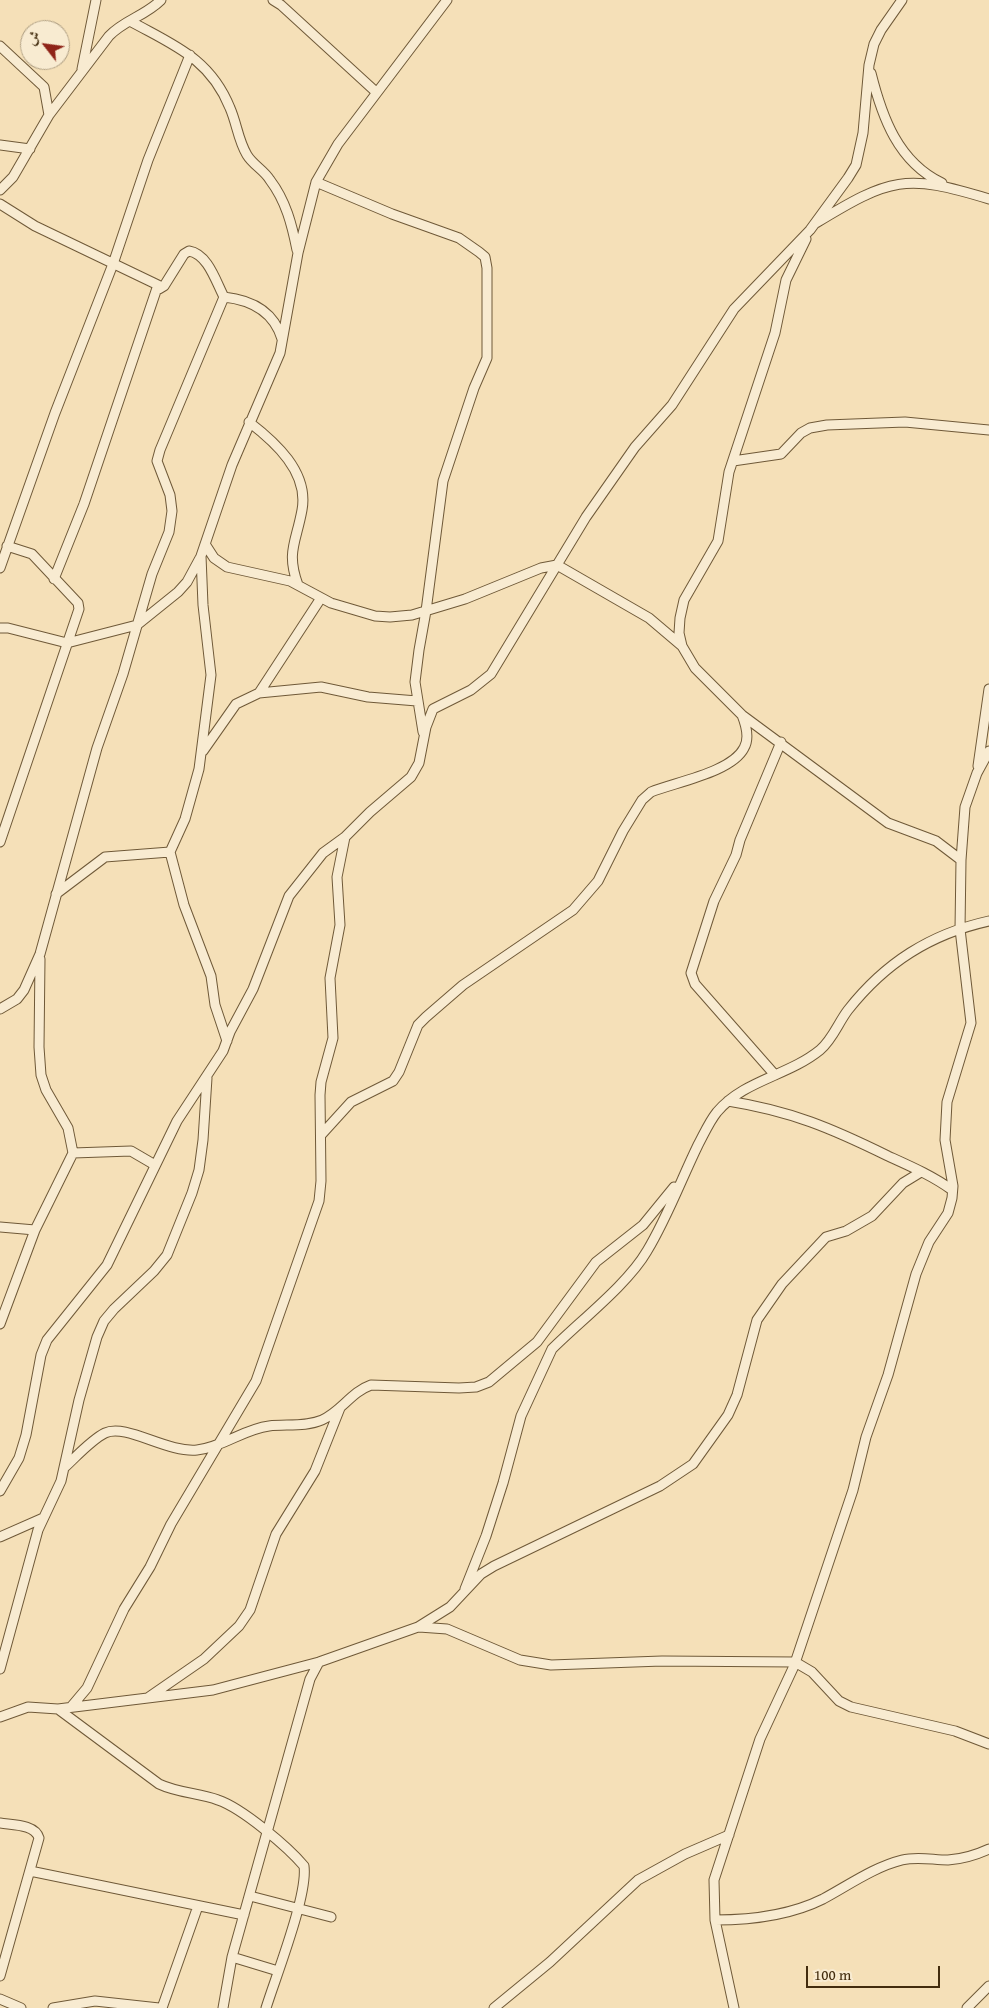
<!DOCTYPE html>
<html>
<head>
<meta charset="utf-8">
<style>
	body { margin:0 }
	#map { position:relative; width:989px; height:2008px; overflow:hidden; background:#f5e0b8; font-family:"Gentium Book Plus",Amiri,serif }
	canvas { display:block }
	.north { position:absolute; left:20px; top:20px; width:50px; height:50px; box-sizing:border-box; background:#f8ebd1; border:1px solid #af9f83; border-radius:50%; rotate:300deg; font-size:14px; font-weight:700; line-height:20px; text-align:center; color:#422c0e }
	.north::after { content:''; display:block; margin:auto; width:18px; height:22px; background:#8f2418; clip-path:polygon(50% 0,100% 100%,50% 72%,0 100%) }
	.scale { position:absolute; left:806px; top:1966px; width:134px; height:22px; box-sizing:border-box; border:2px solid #422c0e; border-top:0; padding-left:6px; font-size:15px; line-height:18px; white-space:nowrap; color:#422c0e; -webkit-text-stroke:4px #f8ebd1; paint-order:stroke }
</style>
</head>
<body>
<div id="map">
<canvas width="989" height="2008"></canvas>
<div class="north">ش</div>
<div class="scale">100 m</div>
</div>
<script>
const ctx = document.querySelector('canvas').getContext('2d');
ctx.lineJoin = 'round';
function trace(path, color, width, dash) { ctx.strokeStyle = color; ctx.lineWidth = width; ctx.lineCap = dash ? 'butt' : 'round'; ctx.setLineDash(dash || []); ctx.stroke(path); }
const street = new Path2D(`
	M273,0L281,5L376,92
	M130,21C173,45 210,58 230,108C237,124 238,140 247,155C253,165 264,170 270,180C286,201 292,225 297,250
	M0,46L44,87L49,115
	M82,69L96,0
	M871,73C882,117 898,162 942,183
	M0,145L30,149
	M316,182L392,214L459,238L479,252L485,257L487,268V358L474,388L443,481L426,611L419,650L415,682L423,732
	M0,190L13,177L49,115L109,36C124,20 145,16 161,0
	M0,204L35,226L158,285L159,289L164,286L184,254L189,251C208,254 216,282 224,297
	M816,223C890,178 905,173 989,199
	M806,239L786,280L775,333L729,472L718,541L684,600L680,618L679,633L682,646L695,668L742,715L888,823L936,841L961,860
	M224,297C252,300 274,312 282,339
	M249,422C275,442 309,472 302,510C296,543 286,552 298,585
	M733,461L781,454L801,433L810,428L827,425L905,422L989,430
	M205,544L214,558L227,567L290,581L331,603L375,616L390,617L412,615L465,599L541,568L557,565L649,618L682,646
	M0,568L55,413L113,264L148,160L190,55
	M54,579L84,504L158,285
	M0,628H8L67,643L137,625L178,592L187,582L200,558
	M259,693L321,598
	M203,751L236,704L259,693L321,687L368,697L417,701
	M978,766L989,689
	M0,842L79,609L78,603L32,554L7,546
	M56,894L105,857L170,852
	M0,1009L17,999L24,990L40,954L97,748L123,674L152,574L169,532L172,511L170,495L157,461L160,450L224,297
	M227,1041L215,1005L211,976L184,905L170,852L185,819L199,769L211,675L203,605L201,556L232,465L280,353L298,253L316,182L338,144L447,0
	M775,1075L695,984L691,973L714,901L736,855L740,840L781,742
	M728,1101C791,1111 831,1128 888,1156C910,1166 933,1176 952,1190
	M321,1135L351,1102L393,1081L399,1072L418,1025L426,1017L463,985L573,910L598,881L623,831L642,800L651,792C676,782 732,772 744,748C750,738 746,725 742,715
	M73,1153L131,1151L155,1165
	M0,1227L35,1230
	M0,1324L35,1230L73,1153L68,1128L46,1090L41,1075L39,1047L40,959
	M65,1467C77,1456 91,1440 105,1433C126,1423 167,1453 197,1450C223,1447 244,1429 269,1426C286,1424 306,1427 322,1420C341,1412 351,1392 371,1385L459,1388L476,1387L489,1382L537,1342L596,1262L643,1225L674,1187
	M0,1491L19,1458L26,1435L41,1355L47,1340L107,1265L177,1121L223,1051L230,1032L253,989L289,896L323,853L345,837L370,812L411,777L419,763L426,727L433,709L471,690L491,674L586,517L635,447L672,405L734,309L810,230L848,178L856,165L863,133L869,65L874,44L881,30L902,0
	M0,1537L43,1518
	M465,1589L486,1536L503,1483L521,1416L552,1349C580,1321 628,1284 647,1251C667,1218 681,1180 698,1145C704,1134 709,1122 717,1112C744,1080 788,1076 820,1050C833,1039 838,1023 848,1010C885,963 930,934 989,921
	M419,1627L447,1629L520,1660L551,1665L662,1661L795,1662L812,1672L839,1701L851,1707L955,1731L989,1744
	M0,1669L38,1530L61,1481L79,1400L97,1337L104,1321L114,1309L154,1271L167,1255L192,1193L199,1170L203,1140L207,1078
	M149,1697L204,1659L239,1626L250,1610L276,1534L315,1471L340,1408
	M71,1707L87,1688L124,1609L150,1567L171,1524L256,1381L319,1201L321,1181L320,1095L321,1082L333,1038L330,978L340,925L337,877L345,837
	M58,1709L159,1784C178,1793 199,1793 218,1800C242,1808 288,1847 304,1866C308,1895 276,1976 266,2008
	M0,1717L28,1707L58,1709L213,1690L319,1662L418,1627L450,1607L481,1574L494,1566L660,1486L693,1464L728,1415L737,1395L757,1320L782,1284L826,1237L846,1231L872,1216L903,1183L921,1172
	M0,1823C12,1825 35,1824 39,1838L0,1976
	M30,1871L244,1915
	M250,1896L331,1917
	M715,1920C751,1920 791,1915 823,1899C849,1885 874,1867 902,1860C918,1856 933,1860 948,1860C963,1859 976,1855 989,1849
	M232,1957L278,1971
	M0,1999L21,2008
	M53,2008L95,2001L159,2008
	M162,2008L198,1906
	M223,2008L232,1957L310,1679L319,1662
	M494,2008L550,1962L638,1880L685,1854L729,1835
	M734,2008L715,1920L714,1880L760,1739L794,1666L853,1490L866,1437L888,1375L916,1274L929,1242L948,1213L952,1198L953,1186L945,1140L947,1102L971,1023L960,929L961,860L965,807L977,773L989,751
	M967,2008L989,1986`);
trace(street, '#6f5938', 11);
trace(street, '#f8ebd1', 9);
</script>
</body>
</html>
